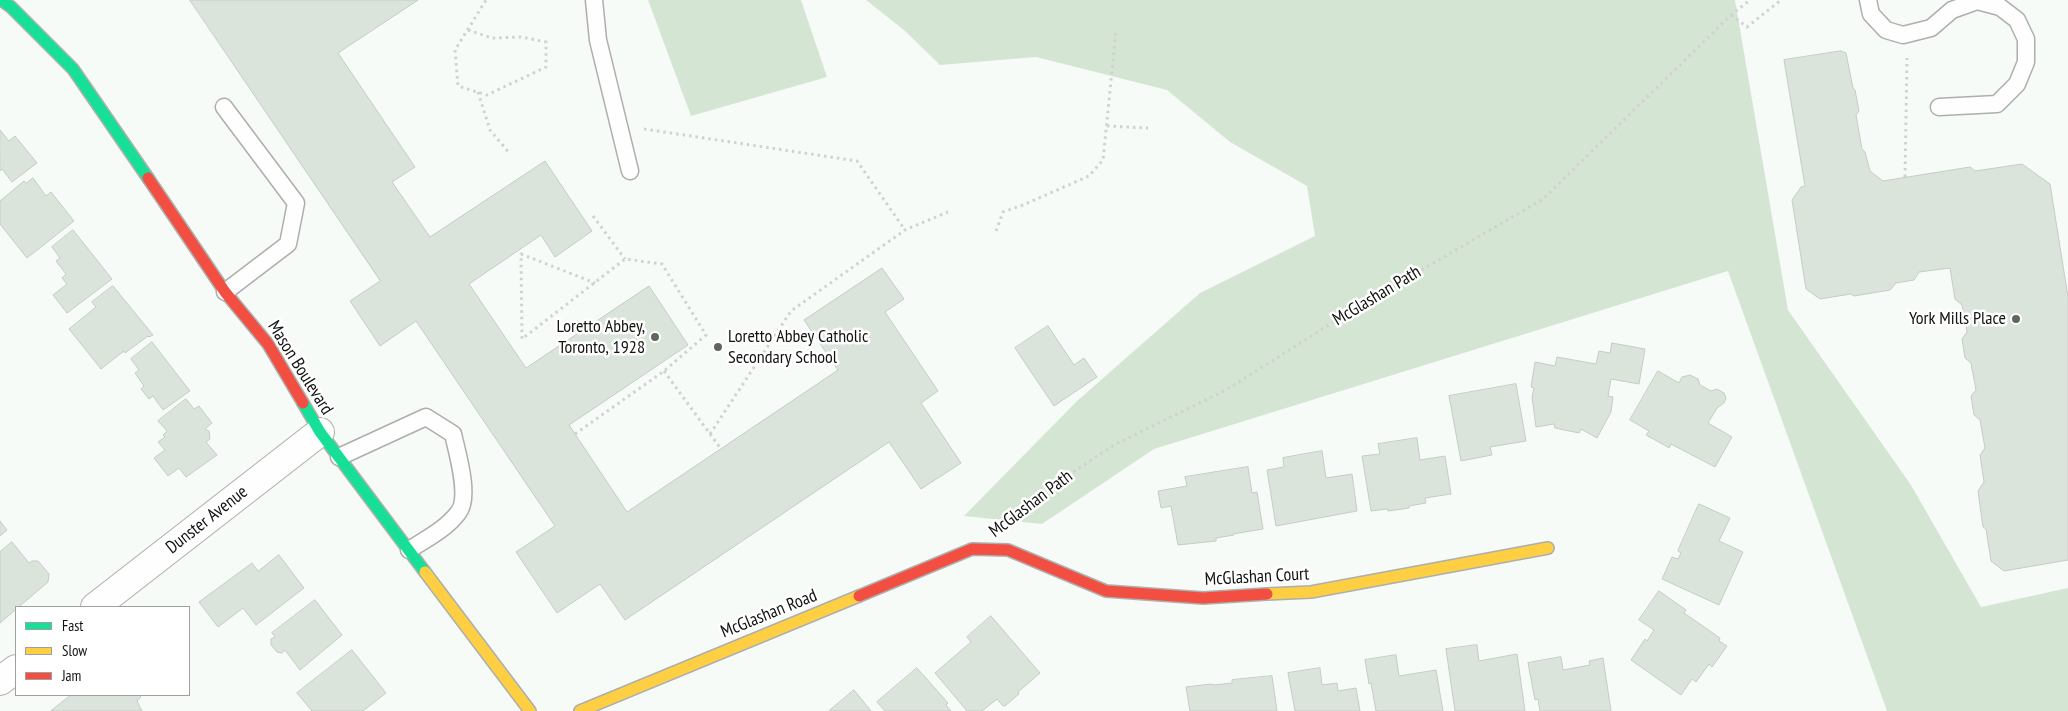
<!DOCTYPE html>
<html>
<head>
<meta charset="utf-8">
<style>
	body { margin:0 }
	#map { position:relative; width:2068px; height:711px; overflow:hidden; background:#f7fbf7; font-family:"PT Sans Narrow",sans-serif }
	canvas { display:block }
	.legend { position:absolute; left:15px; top:606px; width:175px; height:90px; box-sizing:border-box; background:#fff; border:1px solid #a0a19f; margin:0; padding:6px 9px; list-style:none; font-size:15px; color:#111310 }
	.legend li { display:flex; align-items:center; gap:10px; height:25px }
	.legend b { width:25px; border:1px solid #a0a19f }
</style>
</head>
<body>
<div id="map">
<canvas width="2068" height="711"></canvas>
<ul class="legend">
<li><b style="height:6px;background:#16e098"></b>Fast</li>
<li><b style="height:6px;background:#ffcf43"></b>Slow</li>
<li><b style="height:6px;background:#f24e42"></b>Jam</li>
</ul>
</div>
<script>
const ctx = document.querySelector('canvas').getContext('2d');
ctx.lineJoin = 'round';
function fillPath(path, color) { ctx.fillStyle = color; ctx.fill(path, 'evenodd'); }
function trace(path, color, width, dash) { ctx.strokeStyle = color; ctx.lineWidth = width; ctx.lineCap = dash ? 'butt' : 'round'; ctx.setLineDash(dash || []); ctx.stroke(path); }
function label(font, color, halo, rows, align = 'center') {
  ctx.font = font + ' "PT Sans Narrow",sans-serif'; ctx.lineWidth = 5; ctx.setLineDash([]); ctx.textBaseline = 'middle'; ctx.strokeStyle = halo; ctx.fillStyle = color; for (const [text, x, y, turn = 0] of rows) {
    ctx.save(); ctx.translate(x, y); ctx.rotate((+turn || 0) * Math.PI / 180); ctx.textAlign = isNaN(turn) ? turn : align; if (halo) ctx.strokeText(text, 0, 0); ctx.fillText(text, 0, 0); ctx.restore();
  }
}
fillPath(new Path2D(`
	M648,0H801L827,77L691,116Z
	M866,0H1735L1788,310L1911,485L1981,607L2068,588V711H1887L1728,271L1154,449L1042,524L964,516L1077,401L1200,293L1315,236L1307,186L1230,142L1167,90L1036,57L940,65L905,31Z`), '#d5e5d4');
const building = new Path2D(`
	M190,0H418L338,53L415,167L392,182L430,237L545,161L592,231L555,257L541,235L469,284L526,368L649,286L688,345L569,425L627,512L838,370L804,320L882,268L904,299L885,312L938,391L921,403L961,463L921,489L889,442L625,620L600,584L557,613L516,552L555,526L416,321L380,346L350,301L380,281Z
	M1841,51L1846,53L1853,88L1855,90L1859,111L1856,115L1862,149L1865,152L1870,171L1883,181L1970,167L1975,171L2022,164L2050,184L2068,297V560L2004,571L1991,561L1986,529L1983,527L1978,491L1984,482L1980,455L1985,448L1980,420L1974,415L1971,396L1976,390L1971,363L1965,358L1962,339L1967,332L1962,305L1955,299L1950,268L1919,272L1914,280L1896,283L1890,290L1854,296L1851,294L1820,299L1806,289L1792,200L1801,187L1805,186L1784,60Z
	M0,130L9,141L15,136L37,163L12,182L2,169L0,171Z
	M33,178L46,196L51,192L74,221L27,258L0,224V201L24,181L26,183Z
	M73,230L112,279L67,313L53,295L67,284L62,278L66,274L56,261L60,258L52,247Z
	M113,286L153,335L149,337L148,336L125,353L124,351L101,369L69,329L96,307L92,302Z
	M1048,326L1074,365L1084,358L1097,377L1054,406L1015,348Z
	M152,342L190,391L163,410L153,396L149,399L141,389L144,386L135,373L139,370L131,359Z
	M1612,343L1645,349L1639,384L1611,379L1608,396L1613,397L1611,412L1597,438L1581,429L1579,433L1555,428L1554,424L1536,427L1532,397L1534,388L1531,387L1535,362L1555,366L1557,357L1596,364L1599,351L1610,353Z
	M1658,371L1679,383L1682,377L1690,375L1698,379L1700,385L1711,391L1717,389L1724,393L1726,398L1724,403L1717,408L1708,423L1732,437L1715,467L1671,444L1669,448L1666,446L1646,435L1649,431L1630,420Z
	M1516,384L1526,441L1490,447L1492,455L1461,461L1449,396Z
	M186,399L194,409L199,406L212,423L205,429L209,431L210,439L206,442L217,455L186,477L179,468L168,476L154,458L165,450L158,442L165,437L163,435L167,431L158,421Z
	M1417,438L1420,460L1445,456L1451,494L1425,498L1426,503L1409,506V508L1388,511V509L1371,511L1362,456L1380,454L1378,444Z
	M1322,451L1326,478L1352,474L1357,511L1276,526L1267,470L1284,467L1283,458Z
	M1248,467L1252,493L1257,492L1263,529L1233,534L1234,535L1216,538V541L1178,545L1171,506L1161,508L1158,491L1187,486L1185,477Z
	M1699,504L1730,518L1719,541L1743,552L1719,605L1662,579L1672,557L1678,559L1681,553L1678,551Z
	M0,521L7,530L0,536Z
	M12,542L29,563L32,561H38L49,574L48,582L0,623V552Z
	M279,555L304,588L256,625L243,608L218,627L199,602L252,563L258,571Z
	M1659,591L1686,610L1684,613L1720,638L1719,641L1727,646L1712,667L1709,664L1696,682L1692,679L1681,695L1631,660L1645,639L1647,641L1654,630L1639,620Z
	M315,600L342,635L300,670L285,650L282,653L277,652L271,645V639L275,637L272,633Z
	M991,616L1040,673L1018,692L1019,694L1005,706H1003L997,699L982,711H967L935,673L971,642L967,637Z
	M1477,645L1479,661L1517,654L1525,711H1455L1446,649Z
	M352,650L386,693L363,711H312L297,693Z
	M1396,655L1399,676L1436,670L1443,711H1376L1371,683L1369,684L1365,660Z
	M1561,657L1563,670L1590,665L1589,661L1603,658L1611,711H1540L1538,699L1535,700L1528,663Z
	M917,668L948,703L946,705L951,711H885L877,702Z
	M1320,668L1322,685L1337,683L1338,691L1356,688L1360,711H1295L1288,673Z
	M1272,676L1277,711H1190L1186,687L1211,684L1214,685L1232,683V680Z
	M854,690L871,711H829Z
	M71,695H139L141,697L137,701L142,711H51Z`);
fillPath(building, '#dbe4db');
trace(building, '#c7cac7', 1);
const lane = new Path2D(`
	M594,0L598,40L630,171
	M1868,0L1871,14L1886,30L1903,35L1931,28L1952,10L1977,1L2000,7L2017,20L2026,39V62L2017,84L1997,104L1939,107
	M224,107L296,203L288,244L225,292
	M339,457L426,417L453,434C457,452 471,498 458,513C446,529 426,539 409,550`);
const street = new Path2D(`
	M95,607L320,432
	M0,681L16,669`);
const fast = new Path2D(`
	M1,0L11,7L73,69L148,178
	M303,403L320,432L425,572`);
const slow = new Path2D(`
	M425,572L530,711
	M1267,594L1311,592L1548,548
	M580,711L859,596`);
const jam = new Path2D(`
	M148,178L225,292L268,344L303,403
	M859,596L972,549L1008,550L1106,591L1203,598L1267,594`);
trace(lane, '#acafac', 19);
trace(street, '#acafac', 30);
trace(fast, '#acafac', 14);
trace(slow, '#acafac', 14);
trace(jam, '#acafac', 14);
trace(new Path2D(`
	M1731,15L1747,27L1781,0
	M468,30L492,38L521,37L546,42V67L487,95L458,86L455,50L486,0
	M478,92L490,130L510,154
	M1107,126L1148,128
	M644,129L857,161L905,230
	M1905,177L1907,58
	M593,216L625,259
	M996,231L1003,212L1023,205L1089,176L1103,160L1116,31
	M664,371L721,449
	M575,434L664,371L706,335L662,264L625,259L522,339L521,254L595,283
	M710,434L791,311L905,230L948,212
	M1004,520L1013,512L1114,445L1226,390L1346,314L1543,199L1731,15L1750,0`), '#d1d1d1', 3, [2.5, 4]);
trace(lane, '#fefefe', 16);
trace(street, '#fefefe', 28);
trace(fast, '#16e098', 11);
trace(slow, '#ffcf43', 11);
trace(jam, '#f24e42', 11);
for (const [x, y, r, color] of [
	[2016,319,5,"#626461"],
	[655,337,5,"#626461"],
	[718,347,5,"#626461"]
]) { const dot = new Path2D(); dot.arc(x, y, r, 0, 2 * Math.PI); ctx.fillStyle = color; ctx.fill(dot); trace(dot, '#fff', 2); }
label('18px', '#111310', '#fff', [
	["McGlashan Path",1377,296,-31],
	["Mason Boulevard",300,368,58],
	["McGlashan Path",1031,504,-37],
	["Dunster Avenue",207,520,-38],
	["McGlashan Court",1257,577,-3],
	["McGlashan Road",769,614,-22]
]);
label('18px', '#111310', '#fff', [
	["York Mills Place",2006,319],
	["Loretto Abbey,",645,327],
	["Toronto, 1928",645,348],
	["Loretto Abbey Catholic",728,337,"left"],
	["Secondary School",728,358,"left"]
], 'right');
</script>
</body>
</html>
